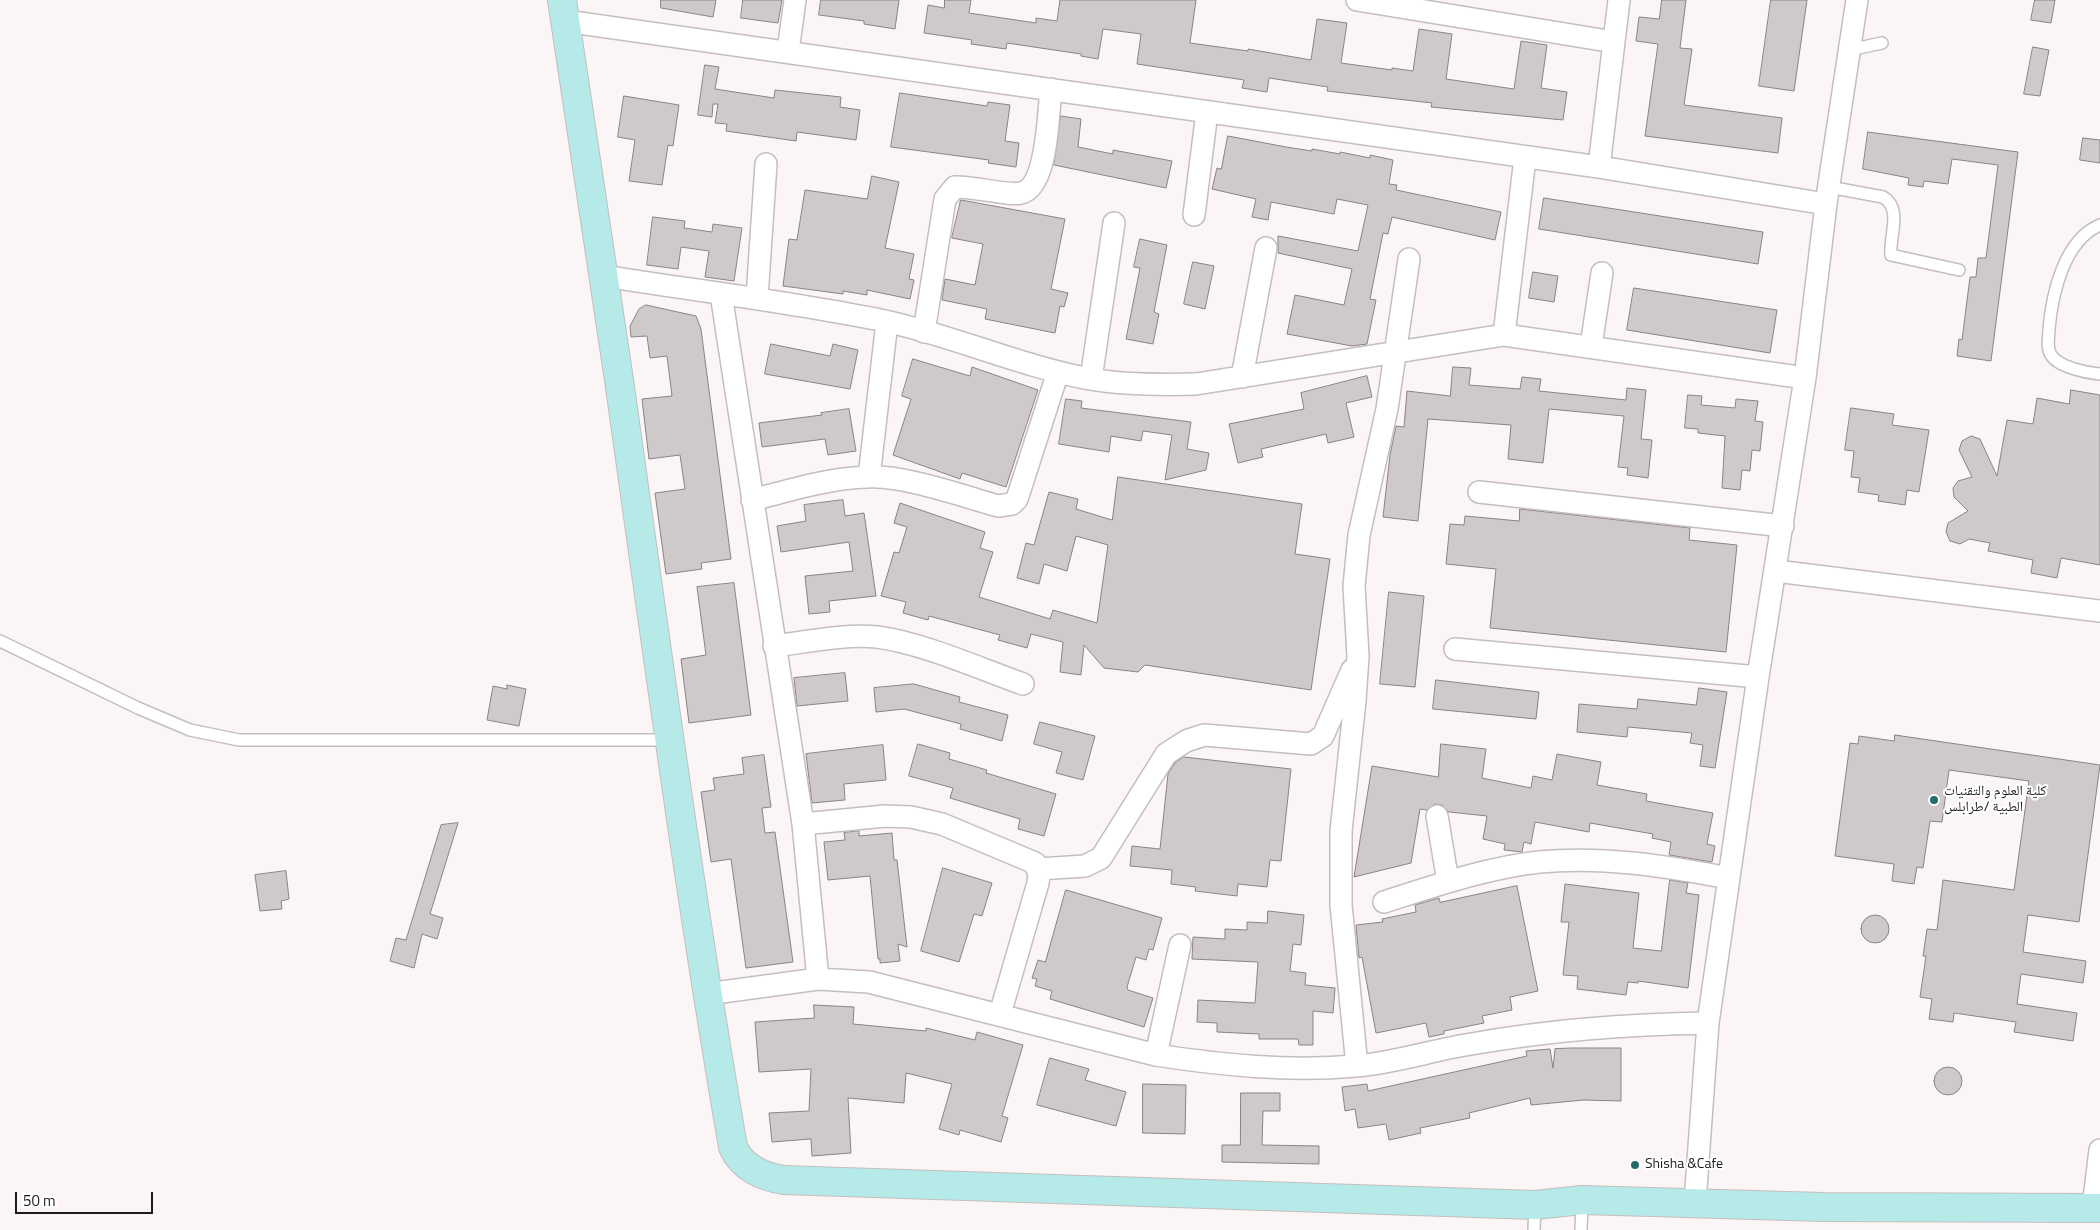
<!DOCTYPE html>
<html>
<head>
<meta charset="utf-8">
<style>
	body { margin:0 }
	#map { position:relative; width:2100px; height:1230px; overflow:hidden; background:#fcf5f6; font-family:"Titillium Web",sans-serif }
	canvas { display:block }
	.scale { position:absolute; left:15px; top:1192px; width:138px; height:22px; box-sizing:border-box; border:2px solid #1d1b1b; border-top:0; padding-left:6px; font-size:15px; line-height:18px; white-space:nowrap; color:#1d1b1b; -webkit-text-stroke:4px #fff; paint-order:stroke }
</style>
</head>
<body>
<div id="map">
<canvas width="2100" height="1230"></canvas>
<div class="scale">50 m</div>
</div>
<script>
const ctx = document.querySelector('canvas').getContext('2d');
ctx.lineJoin = 'round';
function fillPath(path, color) { ctx.fillStyle = color; ctx.fill(path, 'evenodd'); }
function trace(path, color, width, dash) { ctx.strokeStyle = color; ctx.lineWidth = width; ctx.lineCap = dash ? 'butt' : 'round'; ctx.setLineDash(dash || []); ctx.stroke(path); }
function label(font, color, halo, rows, align = 'center') {
  ctx.font = font + ' "Titillium Web","Noto Naskh Arabic",sans-serif'; ctx.lineWidth = 4; ctx.setLineDash([]); ctx.textBaseline = 'middle'; ctx.strokeStyle = halo; ctx.fillStyle = color; for (const [text, x, y, turn = 0] of rows) {
    ctx.save(); ctx.translate(x, y); ctx.rotate((+turn || 0) * Math.PI / 180); ctx.textAlign = isNaN(turn) ? turn : align; if (halo) ctx.strokeText(text, 0, 0); ctx.fillText(text, 0, 0); ctx.restore();
  }
}
const building = new Path2D(`
	M661,0H716L713,17L661,8Z
	M743,0H782L778,23L741,18Z
	M821,0H899L895,29L864,24V21L819,15Z
	M945,0H971L969,13L1036,23V18L1057,21L1060,0H1196L1190,43L1248,51V49L1311,60L1317,19L1347,23L1341,63L1392,70V68L1413,71L1419,29L1452,34L1446,79L1514,89L1521,41L1547,45L1541,88L1567,92L1563,120L1431,107L1432,103L1327,91L1328,87L1269,78L1267,92L1242,88L1244,80L1137,64L1141,34L1103,29L1098,59L1081,56V54L1007,43L1006,49L971,44L972,40L924,33L928,5L944,8Z
	M1662,0H1686L1680,48L1692,49L1684,105L1782,118L1778,153L1645,136L1658,44L1636,41L1639,17L1659,19Z
	M1771,0H1807L1794,91L1759,86Z
	M2035,0H2055L2051,23L2031,20Z
	M2033,47L2049,50L2040,96L2024,94Z
	M705,65L719,67L715,89L774,98L775,90L841,97L840,107L860,110L856,140L797,132L796,141L726,131L727,124L715,123L718,104H713L712,117L698,115Z
	M900,93L987,106L988,102L1010,105L1005,141L1019,143L1016,167L988,163L989,160L891,147Z
	M624,96L679,105L673,146L668,145L662,185L629,181L635,140L618,137Z
	M1061,116L1081,119L1078,147L1113,154V150L1172,161L1166,188L1054,165Z
	M1868,132L2018,152L1991,361L1957,356L1959,339L1962,340L1970,277H1976L1978,258H1986L1998,165L1952,159L1948,184L1924,181L1923,187L1908,185L1909,178L1863,169Z
	M1228,136L1286,147L1312,151V149L1340,154V152L1370,158V155L1393,160L1389,184L1397,185L1396,190L1501,212L1495,240L1392,217L1388,234L1383,233L1370,299L1376,300L1367,344L1352,346L1287,334L1295,295L1344,305L1352,269L1278,253V236L1358,251L1368,205L1337,199L1334,214L1271,202L1268,220L1252,217L1256,199L1212,189L1217,168L1221,169Z
	M2083,138L2100,140V163L2080,160Z
	M872,176L899,182L885,248L914,254L909,279L914,280L910,299L867,290V295L843,291V294L783,286L789,239L797,240L805,190L867,199Z
	M1544,198L1763,232L1758,264L1539,229Z
	M961,200L1065,219L1051,289L1068,293L1064,307L1060,306L1055,333L985,319L987,309L942,300L945,279L975,285L983,244L952,238Z
	M653,217L685,221L684,228L712,232L713,224L742,228L734,281L705,277L709,251L681,247L678,269L647,265Z
	M1140,239L1167,245L1154,312L1159,314L1153,344L1126,339L1140,268L1134,267Z
	M1193,262L1214,266L1205,309L1184,304Z
	M1533,272L1558,276L1554,302L1529,298Z
	M1634,288L1777,310L1770,353L1627,330Z
	M646,305L696,316L701,329L731,559L701,563L702,569L666,574L655,493L685,489L680,455L649,459L642,399L672,396L667,356L650,358L647,336L631,337L630,326L639,309Z
	M771,344L830,356L833,344L858,350L850,389L765,374Z
	M913,359L970,376L972,367L1038,390L1006,487L962,473L960,479L893,455L911,399L902,396Z
	M1453,367L1471,368L1469,385L1520,389L1522,377L1541,379L1539,391L1626,400L1627,388L1646,390L1641,439L1652,440L1648,478L1627,475L1628,468L1618,467L1624,416L1549,409L1543,463L1508,459L1511,425L1428,419L1418,521L1383,517L1390,455L1396,426L1404,427L1407,391L1450,396Z
	M1367,376L1372,397L1346,403L1354,437L1328,443L1326,434L1261,449L1263,457L1238,463L1229,424L1304,409L1301,393Z
	M2071,390L2100,395V565L2061,558L2057,578L2031,573L2033,560L1988,551L1990,543L1969,539L1960,544L1950,541L1946,532L1948,523L1968,511L1954,497L1953,488L1958,481L1972,477L1959,450L1962,441L1971,436L1980,439L1997,476L2007,420L2033,424L2037,398L2069,404Z
	M1688,395L1702,396L1701,405L1735,408L1736,399L1758,401L1755,421L1763,422L1760,451L1752,450L1750,471L1742,470L1740,490L1722,488L1725,436L1698,433V429L1685,428Z
	M1066,399L1082,401L1081,408L1191,422L1187,449L1209,453L1206,470L1165,480L1172,435L1143,431L1141,441L1111,436L1109,452L1059,444Z
	M1851,408L1894,414L1892,425L1929,430L1919,492L1907,490L1905,505L1878,501L1879,495L1858,492L1860,478L1851,477L1854,451L1845,450Z
	M849,409L856,451L828,455L825,439L762,447L759,423L822,415L821,413Z
	M1118,477L1302,504L1295,554L1330,559L1311,690L1145,665L1138,672L1104,668L1084,645L1081,675L1060,672L1063,642L1031,634L1027,648L998,640L1000,635L929,616L928,620L903,613L906,602L881,596L894,552L899,553L907,527L894,523L900,503L985,532L980,548L993,552L979,597L1050,619L1053,610L1097,623L1108,545L1076,536L1067,571L1044,564L1039,584L1017,578L1026,543L1034,545L1049,492L1078,499L1076,509L1112,520Z
	M843,500L845,516L864,513L876,596L829,601L830,612L809,614L805,576L853,571L849,542L781,552L777,526L806,521L804,505Z
	M1520,509L1690,528L1689,540L1737,545L1726,652L1490,628L1496,569L1446,564L1450,524L1464,525L1465,516L1519,521Z
	M734,583L751,715L689,723L681,659L706,655L697,587Z
	M1389,592L1424,596L1415,687L1380,684Z
	M845,673L848,701L797,706L794,678Z
	M1436,680L1539,692L1536,719L1433,709Z
	M914,684L960,697L959,702L1008,715L1002,741L960,729L961,724L904,709L876,712L874,688Z
	M507,685L526,689L519,726L487,720L493,686L507,689Z
	M1699,688L1727,692L1715,768L1700,766L1703,745L1690,743L1692,733L1628,727L1627,737L1577,732L1579,704L1637,709L1638,699L1696,705Z
	M1040,722L1095,736L1083,780L1056,773L1062,752L1034,744Z
	M1895,735L2100,765L2079,922L2028,915L2023,952L2086,961L2083,983L2021,974L2017,1004L2077,1013L2073,1041L2014,1032L2016,1022L1954,1013L1953,1022L1929,1019L1932,999L1920,997L1926,956H1923L1927,929L1937,930L1943,880L2014,890L2029,781L1949,770L1942,822L1930,821L1923,868L1917,867L1914,884L1892,881L1894,864L1835,856L1850,743L1858,744L1859,736L1894,741Z
	M918,744L950,753L949,759L987,770L986,773L1056,794L1044,836L1018,829L1020,819L950,798L953,788L909,776Z
	M1441,744L1486,749L1482,778L1531,788L1533,776L1552,780L1557,754L1601,762L1597,785L1647,794L1646,801L1713,813L1707,844L1715,846L1712,862L1669,855L1671,842L1652,838L1653,834L1590,823L1589,832L1535,822L1531,844L1524,842L1522,852L1504,850L1505,844L1483,839L1487,816L1449,812L1442,805L1435,804L1427,810L1420,809L1411,863L1354,877L1372,766L1438,777Z
	M883,745L886,780L844,784L845,800L812,803L806,754Z
	M764,755L771,807L762,808L765,833L775,832L793,962L746,968L731,859L711,862L701,792L715,790L713,778L744,774L742,758Z
	M1184,757L1291,769L1281,861L1270,860L1267,887L1238,884L1237,896L1195,891L1196,887L1171,884L1172,870L1130,866L1132,846L1160,849L1168,774L1175,763Z
	M458,823L430,914L443,918L437,939L422,934L414,968L390,961L396,938L406,940L441,825Z
	M859,831V836L892,833L894,860H897L907,947L898,944L900,961L880,963V959H878L870,876L828,880L824,842L845,840L844,833Z
	M943,868L992,883L982,916L974,914L959,962L921,951Z
	M286,871L289,899L281,901L282,909L260,911L255,875Z
	M1670,880L1688,883L1686,893L1699,895L1688,988L1638,981V983L1628,982L1626,995L1577,989L1578,976L1563,975L1569,922H1561L1565,884L1639,893L1633,948L1661,951Z
	M1517,886L1538,991L1510,997L1512,1010L1482,1016L1484,1023L1444,1031V1034L1429,1037L1426,1023L1376,1033L1362,957L1359,958L1356,925L1383,922L1382,919L1416,912L1415,905L1439,898L1440,902Z
	M1066,890L1162,918L1153,950L1149,949L1146,960L1136,957L1127,987L1128,990L1153,998L1144,1027L1050,999L1052,991L1035,986L1037,979L1032,978L1038,960L1045,962Z
	M1268,911L1304,915L1301,945L1293,944L1290,971L1306,973L1305,985L1335,988L1333,1013L1313,1011V1045H1299L1298,1039H1259V1034L1217,1032V1023L1197,1022L1198,1000L1255,1003L1258,962L1192,959L1193,937L1225,939V929L1247,930V922L1267,923Z
	M1861 929a14 14 0 1 1 28 0a14 14 0 1 1-28 0Z
	M814,1005L854,1007L853,1024L926,1031V1028L975,1040L977,1032L1023,1045L1002,1116L1008,1118L1001,1142L960,1130L959,1135L939,1129L952,1084L906,1073L904,1103L848,1098L851,1153L812,1156L811,1139L772,1142L769,1113L809,1111L811,1069L759,1072L755,1022L814,1018Z
	M1572,1048H1621V1101L1584,1100L1531,1105L1530,1098L1469,1113L1470,1118L1420,1128L1421,1133L1389,1140L1386,1124L1358,1128L1355,1109L1345,1111L1342,1087L1367,1084L1368,1091L1527,1056L1526,1051L1550,1049L1553,1068L1555,1049Z
	M1050,1058L1089,1069L1085,1080L1126,1092L1116,1126L1037,1105Z
	M1934 1081a14 14 0 1 1 28 0a14 14 0 1 1-28 0Z
	M1143,1084L1186,1085L1185,1134L1143,1133Z
	M1241,1093H1280V1111H1263L1262,1145L1319,1146V1164L1222,1162V1145H1240Z`);
fillPath(building, '#d0c9ca');
trace(building, '#898384', 1);
const lane = new Path2D(`
	M1849,50L1882,43
	M1829,187L1883,197C1903,209 1889,235 1891,255L1959,270
	M2100,225C2064,240 2052,294 2049,329C2049,337 2046,347 2051,355C2058,367 2087,373 2100,374
	M0,641L138,708L190,730L239,740H670
	M1534,1230L1535,1205
	M1581,1230L1582,1200`);
const street = new Path2D(`
	M1357,0L1614,42
	M565,21L1599,167L1826,204
	M788,51L795,0
	M1599,167L1619,0
	M1194,215L1207,112
	M604,276C698,291 792,302 885,321C954,336 1020,366 1090,379C1125,385 1160,385 1196,384L1504,335L1805,378
	M721,294L803,824L818,979
	M757,297L766,164
	M924,332L945,199L955,187C971,186 1009,196 1021,193C1048,187 1048,113 1051,89
	M1504,335L1525,158
	M1591,346L1602,273
	M1242,377L1266,248
	M1091,379L1114,223
	M869,477L887,322
	M1479,492L1783,526
	M752,500C790,490 829,478 868,477C903,475 963,496 998,506L1012,504L1017,499L1058,372
	M1776,571L2100,611
	M774,646C807,642 843,634 877,637C923,643 978,668 1023,684
	M1455,649L1758,677
	M1437,816L1448,882
	M803,824L885,816L911,817L942,824L1035,863L1039,875L1038,883L1000,1014
	M1038,869L1085,866L1101,858L1166,754L1186,741L1204,735L1311,744L1323,736L1352,670
	M1384,902C1434,886 1486,868 1539,862C1602,856 1667,866 1728,878
	M707,994L818,979L869,982L1156,1055C1222,1065 1289,1072 1356,1066C1394,1063 1433,1050 1471,1044C1551,1030 1627,1024 1708,1023
	M1156,1055L1180,945
	M1357,1066L1341,905V831L1355,701L1358,656L1354,586L1359,535L1387,409L1409,259
	M1695,1202L1708,1023L1758,677L1805,378L1826,204L1857,0
	M2093,1207L2100,1150`);
const secondary = new Path2D(`
	M562,0C580,127 601,253 619,380C655,636 689,892 733,1147C742,1168 764,1177 784,1180L1535,1205L1582,1200L1823,1207L2100,1208`);
trace(lane, '#c4bebe', 14);
trace(street, '#c4bebe', 24);
trace(secondary, '#c4bebe', 30);
trace(lane, '#fff', 11);
trace(street, '#fff', 21);
trace(secondary, '#b6eae9', 28);
for (const [x, y, r, color] of [
	[1934,800,5,"#226d6c"],
	[1635,1165,5,"#226d6c"]
]) { const dot = new Path2D(); dot.arc(x, y, r, 0, 2 * Math.PI); ctx.fillStyle = color; ctx.fill(dot); trace(dot, '#fff', 2); }
label('14px', '#1d1b1b', '#fff', [
	["كلية العلوم والتقنيات",1944,792],
	["الطبية /طرابلس",1944,808],
	["Shisha &Cafe",1645,1165]
], 'left');
</script>
</body>
</html>
